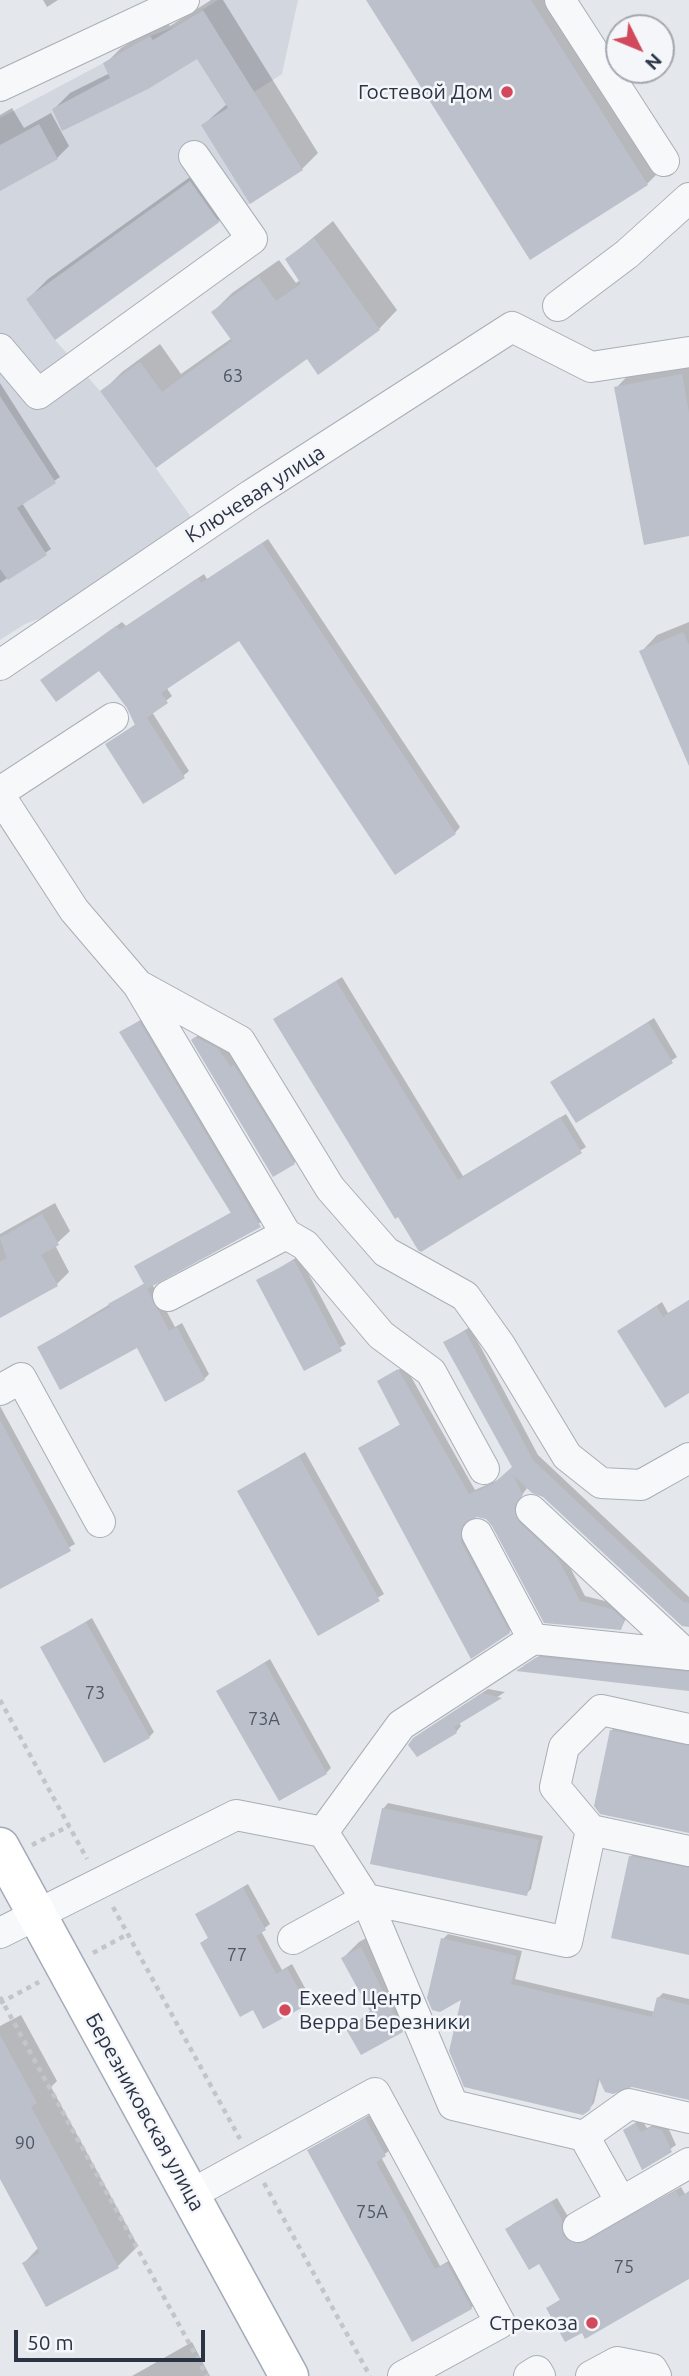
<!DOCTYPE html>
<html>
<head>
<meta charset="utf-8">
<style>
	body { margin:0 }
	#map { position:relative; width:689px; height:2376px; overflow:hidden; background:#e4e7ec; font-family:Ubuntu,sans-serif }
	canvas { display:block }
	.north { position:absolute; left:605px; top:14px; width:70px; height:70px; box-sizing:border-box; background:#f4f6f9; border:2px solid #a4a8b1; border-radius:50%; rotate:133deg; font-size:19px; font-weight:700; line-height:28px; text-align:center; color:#2b3445 }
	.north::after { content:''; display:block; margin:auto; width:24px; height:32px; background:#d1495b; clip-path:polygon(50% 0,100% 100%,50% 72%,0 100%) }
	.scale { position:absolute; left:14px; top:2330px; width:191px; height:32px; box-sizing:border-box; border:4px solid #2b3445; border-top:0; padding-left:9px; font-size:21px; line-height:24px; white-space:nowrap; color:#2b3445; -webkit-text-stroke:5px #f4f6f9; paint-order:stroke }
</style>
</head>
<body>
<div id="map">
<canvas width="689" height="2376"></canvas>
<div class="north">N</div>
<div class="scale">50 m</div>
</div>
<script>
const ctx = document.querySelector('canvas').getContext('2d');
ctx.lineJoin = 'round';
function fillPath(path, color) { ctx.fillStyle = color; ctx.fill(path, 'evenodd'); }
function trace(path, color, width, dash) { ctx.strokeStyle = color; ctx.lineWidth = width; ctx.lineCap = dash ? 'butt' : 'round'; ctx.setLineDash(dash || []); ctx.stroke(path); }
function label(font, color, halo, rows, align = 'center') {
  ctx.font = font + ' Ubuntu,sans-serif'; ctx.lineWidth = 5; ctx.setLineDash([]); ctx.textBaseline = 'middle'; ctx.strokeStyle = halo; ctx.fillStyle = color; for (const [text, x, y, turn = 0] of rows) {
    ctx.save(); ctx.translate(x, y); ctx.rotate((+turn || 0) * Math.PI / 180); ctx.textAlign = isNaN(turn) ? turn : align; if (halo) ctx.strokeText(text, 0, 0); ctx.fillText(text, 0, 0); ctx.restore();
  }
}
fillPath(new Path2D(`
	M218,0H298L282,74L254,92L303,170L220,222L55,340L100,391L194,521L64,609L25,624L0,640V118L128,50L150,36L176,26Z`), '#d2d6de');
fillPath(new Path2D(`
	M43,0H58L47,7Z
	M211,0H223L318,153L302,169L251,201L203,125L227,104L198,57L54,109L70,93L110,73L105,64L121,48L166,21L170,26Z
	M368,0H564L668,163L647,184L531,257Z
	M12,108L24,128L51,113L69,146L57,158L0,189V115Z
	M211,162L238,201L218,221L28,299L48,279Z
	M333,221L397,310L379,329L307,357L156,465L103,391L122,372L160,344L181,374L232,338L213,312L232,293L279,260L296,283L300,280L287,259Z
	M689,357V534L616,388L636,367Z
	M0,383L60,477L22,503L51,549L0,583Z
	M268,539L460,827L455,833L239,638L166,687L172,696L152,712L189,771L183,776L107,744L136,724L129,707L100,668L48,675L122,622L126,626L204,574L207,579Z
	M689,622V762L641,652L657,635Z
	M342,977L463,1176L566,1114L586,1147L421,1250L275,1019Z
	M145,1017L265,1220L152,1284L175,1327L182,1323L209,1374L204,1379L137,1346L39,1347L145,1283L137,1267L142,1262L232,1212L121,1033Z
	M654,1018L677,1057L576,1121L553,1082Z
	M198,1035L222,1043L237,1063L299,1158L294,1163L193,1040Z
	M55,1203L70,1231L55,1245L69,1272L57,1284L0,1316V1234Z
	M299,1256L346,1344L305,1368L258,1281Z
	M689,1300V1391L619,1331L662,1302L668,1313Z
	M470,1327L538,1455L689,1597V1625L544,1496L528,1487L518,1500L523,1517L563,1554L585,1596L617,1604L628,1614L621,1629L545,1621L494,1525L487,1517L477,1515L467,1520L466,1536L514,1627L509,1632L360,1448L401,1424L379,1381L405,1366L475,1490L500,1479L513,1467L445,1342Z
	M0,1406L75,1544L5,1585L0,1575Z
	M305,1452L384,1594L318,1633L239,1491Z
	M92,1618L154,1732L149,1737L43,1647Z
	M544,1653L689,1668V1689L523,1666Z
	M270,1659L331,1768L326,1773L218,1691Z
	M488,1689L505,1692L459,1722L461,1726L456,1732L421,1733Z
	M616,1726L689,1741V1831L611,1731Z
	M388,1803L543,1836L531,1889L526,1894L383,1809Z
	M635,1852L689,1863V1953L630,1857Z
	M248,1884L270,1924L261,1931L282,1970L292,1964L311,1999L306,2004L253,2008L202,1943L209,1937L197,1914Z
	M377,1932L418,2015L402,2031L349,2030L371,2010L343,1958L359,1942Z
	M448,1934L522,1951L515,1979L655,2012L658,1998L663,1993L689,1999V2098L600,2078L594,2103L589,2109L464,1997L443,1939Z
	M21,2015L57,2081L51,2087L138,2246L118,2266L24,2263L39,2247L0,2175V2026Z
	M371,2114L390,2150L381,2157L440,2266L452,2259L476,2303L471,2308L309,2151Z
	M641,2119L647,2128L658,2123L667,2125L676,2145L643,2168L625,2130Z
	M681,2187L685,2194L689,2191V2277L582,2331L548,2308L561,2299L540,2261L508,2229L513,2224L557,2198L567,2215L568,2231L585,2240Z
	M192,2342L210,2376H132Z`), '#0003');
fillPath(new Path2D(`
	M366,0H531L648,185L530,260Z
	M203,10L303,170L250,204L201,125L228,108L197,59L148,89L62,131L52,109L110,78L103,63L150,36L153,40Z
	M39,124L58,159L0,191V145Z
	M190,181L219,222L55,340L26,299Z
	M314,238L380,330L318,375L307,359L156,468L100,391L140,362L162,392L232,341L211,312L259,277L276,301L301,284L285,259Z
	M682,374L689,413V536L644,545L614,387Z
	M0,396L56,483L17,508L47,555L8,580L0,569Z
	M262,543L456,834L395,875L239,641L161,693L168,703L142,721L147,718L185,778L143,804L105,744L135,725L127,708L99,671L56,702L40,680L116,626L120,630L198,578L201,583Z
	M683,632L689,645V766L639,651Z
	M336,981L458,1180L560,1117L582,1153L421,1252L418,1250L398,1217L395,1219L273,1019Z
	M139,1021L261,1227L147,1289L169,1331L177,1327L205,1380L165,1402L137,1348L60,1390L37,1347L110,1307L108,1304L144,1284L134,1266L231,1213L119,1032Z
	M648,1022L673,1063L576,1123L550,1082Z
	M195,1037L217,1048L231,1067L234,1065L295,1164L273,1177L191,1040Z
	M42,1214L59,1245L41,1255L58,1286L0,1318V1262L7,1258L0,1238Z
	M294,1260L342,1351L304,1371L256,1280Z
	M689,1300V1393L665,1408L617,1331L656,1306L663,1317Z
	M465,1331L533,1460L683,1602L689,1603V1627L682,1626L543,1497L532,1493L513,1475L523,1495L514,1507L519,1522L558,1559L580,1601L612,1609L624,1620L621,1630L544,1623L492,1526L486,1519L477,1517L463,1524L461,1542L510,1633L471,1659L358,1448L400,1425L377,1381L398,1369L469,1494L493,1484L512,1467L443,1342Z
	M0,1420L71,1551L0,1589Z
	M299,1456L380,1601L318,1636L237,1491Z
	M86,1622L150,1738L104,1763L40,1647Z
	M537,1657L689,1672V1691L516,1671Z
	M265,1663L327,1774L279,1801L216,1691Z
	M482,1693L502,1698L454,1727L457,1733L417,1757L408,1745L413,1738Z
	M610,1730L689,1746V1833L600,1814L594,1806Z
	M382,1808L539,1840L527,1896L370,1864Z
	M629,1856L689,1868V1955L611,1938Z
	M243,1888L266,1930L256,1936L276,1974L287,1968L307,2005L263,2029L253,2010L240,2017L200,1943L208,1938L195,1914Z
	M441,1938L517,1956L511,1984L652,2017L657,1997L689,2005V2100L632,2087L613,2094L605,2092L598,2077L590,2110L583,2115L464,2087L449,2051L461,2000L440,2012L432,2010L427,1998Z
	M361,1947L403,2032L361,2055L346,2029L372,2015L341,1958Z
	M0,2035L37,2103L31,2107L119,2268L46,2307L22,2263L40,2253L0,2179Z
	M365,2118L386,2156L376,2162L435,2269L447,2263L472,2309L412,2342L307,2150Z
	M635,2123L641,2132L652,2127L662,2130L672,2152L642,2170L623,2130Z
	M676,2191L679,2197L689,2192V2279L585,2339L582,2333L565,2342L546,2308L560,2300L539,2264L529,2270L505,2229L552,2202L562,2220L563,2236L579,2244Z`), '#bbc0ca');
const minor = new Path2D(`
	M560,0L664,161
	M0,86L184,0
	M558,306L627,254L689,198
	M0,349L38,394L252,239L194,156
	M0,665L251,495L512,327L591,367L689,352
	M0,792L113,718
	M0,796L74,910L138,985L286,1234L168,1296
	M138,985L240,1041L330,1188L386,1252L465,1296L500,1345L567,1456L601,1483L641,1485L689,1458
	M286,1234L305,1245L381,1335L431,1372L484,1469
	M0,1390L21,1378L100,1522
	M531,1510L687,1655
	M477,1534L533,1639
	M689,1729L601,1710L564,1747L555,1787L591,1830L689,1851
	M323,1832L401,1725L533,1639L689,1655
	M0,1933L236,1815L323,1832L366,1899L567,1942L591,1830
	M293,1939L366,1899L453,2105L584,2136L629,2104L689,2118
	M584,2136L621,2202
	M190,2195L375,2093L500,2323L403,2376
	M578,2227L689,2163
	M529,2376L537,2371L540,2376
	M591,2376L617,2362L652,2369L656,2376`);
const major = new Path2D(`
	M0,1847L289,2376`);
trace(minor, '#a9aeb7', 32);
trace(major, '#a3abb8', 41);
trace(new Path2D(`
	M0,1700L87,1859
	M32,1845L69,1826
	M113,1907L240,2139
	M93,1953L128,1934
	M0,1997L207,2376
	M0,2003L39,1982
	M264,2183L370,2376`), '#c2c5cb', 4.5, [5, 5]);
trace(minor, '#f7f8fa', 30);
trace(major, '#fff', 38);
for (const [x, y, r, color] of [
	[507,92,7,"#d1495b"],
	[285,2010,7,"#d1495b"],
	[592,2323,7,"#d1495b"]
]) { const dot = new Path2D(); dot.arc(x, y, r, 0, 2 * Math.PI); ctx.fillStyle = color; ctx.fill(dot); trace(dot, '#f4f6f9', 2.5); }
label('18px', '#4f5766', null, [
	["63",233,376],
	["73",95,1693],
	["73А",264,1719],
	["77",237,1955],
	["90",25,2143],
	["75А",372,2212],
	["75",624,2267]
]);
label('21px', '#2b3445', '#f4f6f9', [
	["Гостевой Дом",493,92],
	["Exeed Центр",299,1998,"left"],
	["Верра Березники",299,2022,"left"],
	["Стрекоза",578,2323]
], 'right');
label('21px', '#2b3445', '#f4f6f9', [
	["Ключевая улица",255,494,-33],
	["Березниковская улица",145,2112,61]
]);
</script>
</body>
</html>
